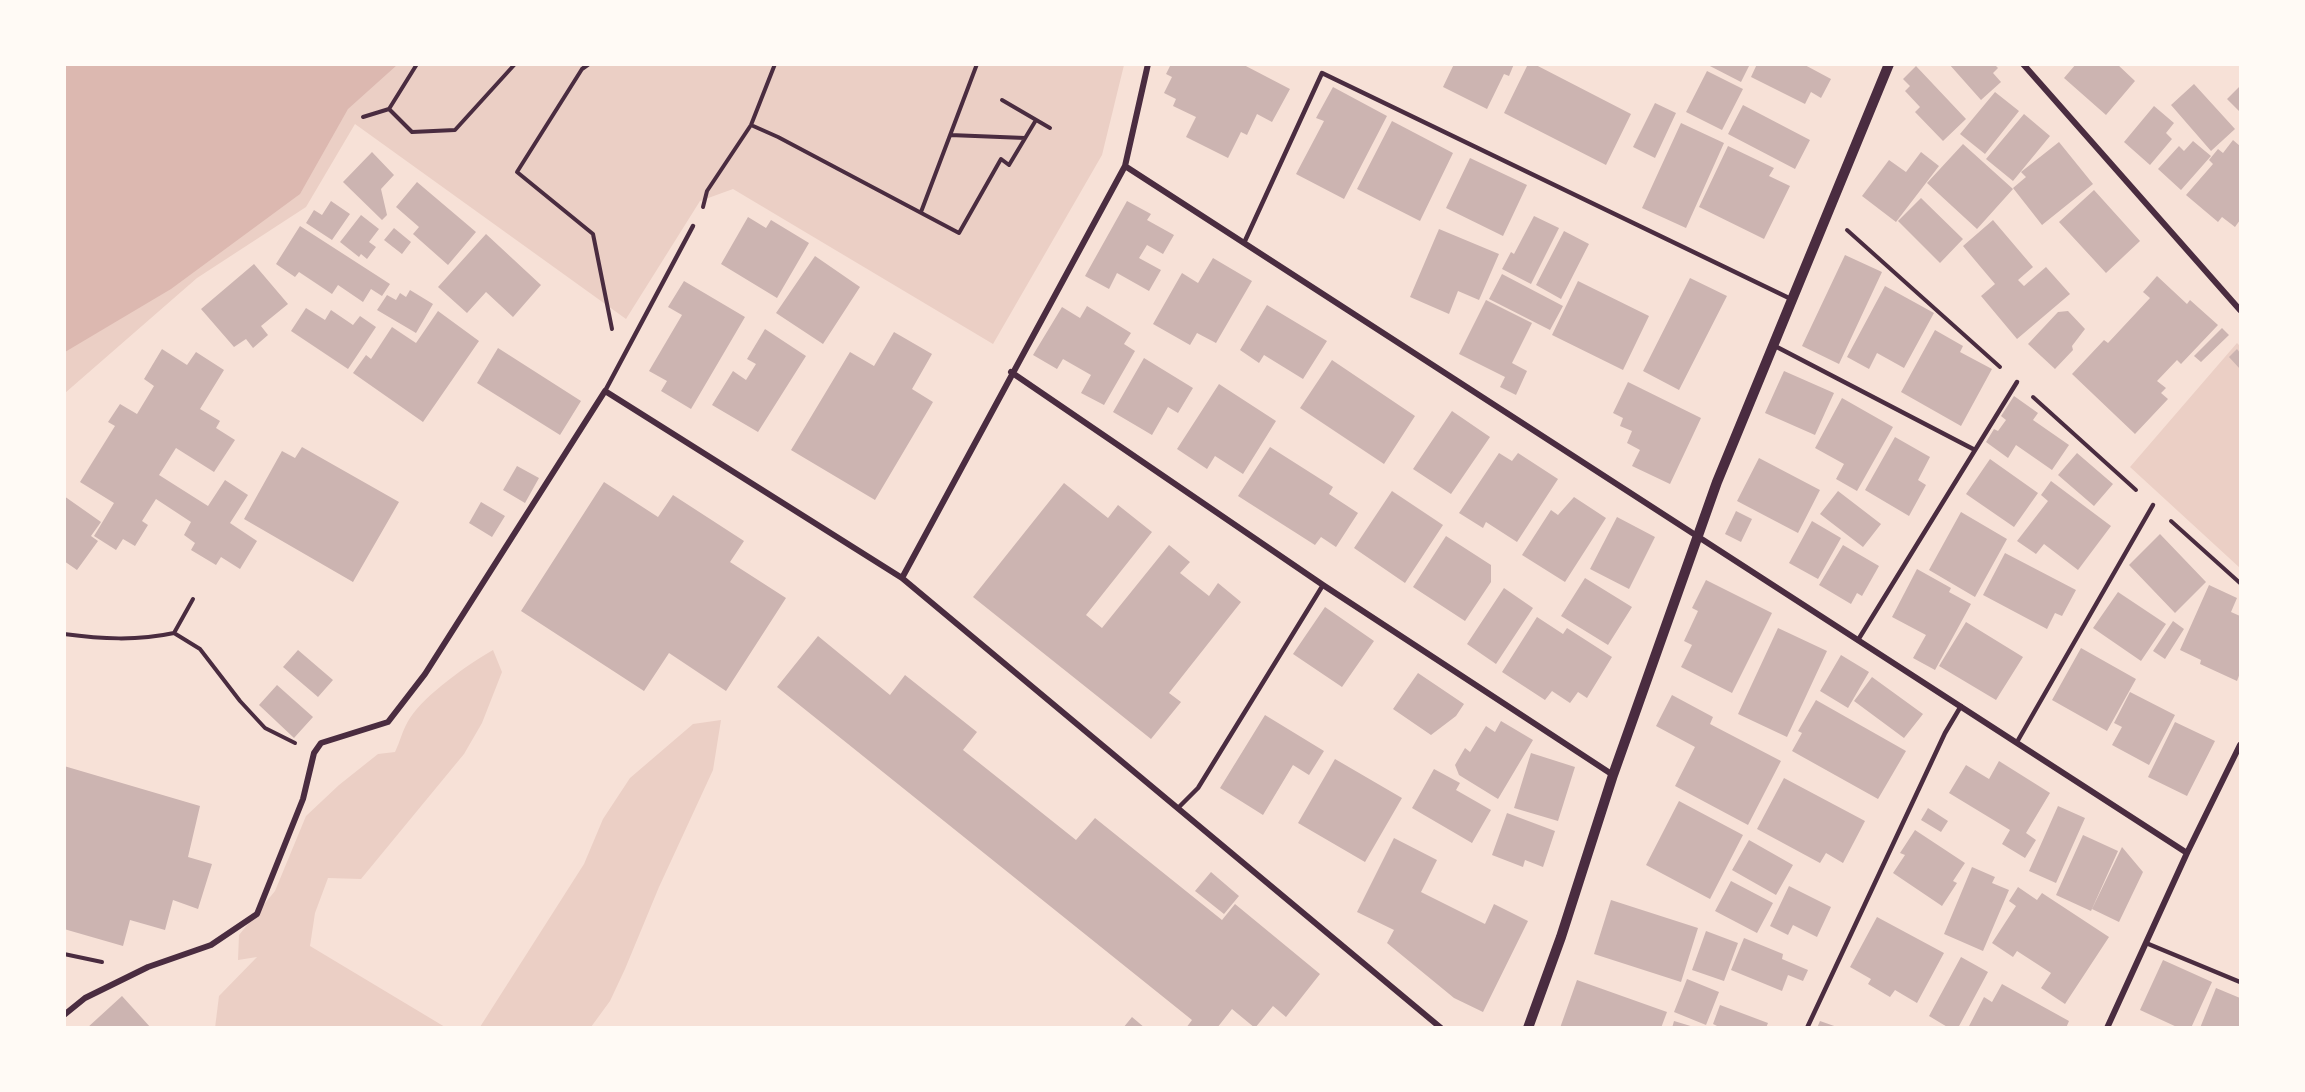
<!DOCTYPE html>
<html>
<head>
<meta charset="utf-8">
<style>
	body { margin:0 }
	#map { position:relative; width:2305px; height:1092px; overflow:hidden; background:#f7e1d7; font-family:"Times New Roman",serif }
	canvas { display:block }
	.frame { position:absolute; inset:0; border:66px solid #fffaf5; pointer-events:none }
</style>
</head>
<body>
<div id="map">
<canvas width="2305" height="1092"></canvas>
<div class="frame"></div>
</div>
<script>
const ctx = document.querySelector('canvas').getContext('2d');
ctx.lineJoin = 'round';
function fillPath(path, color) { ctx.fillStyle = color; ctx.fill(path, 'evenodd'); }
function trace(path, color, width, dash) { ctx.strokeStyle = color; ctx.lineWidth = width; ctx.lineCap = dash ? 'butt' : 'round'; ctx.setLineDash(dash || []); ctx.stroke(path); }
fillPath(new Path2D(`
	M65,65H1124L1102,155L993,344L733,189L700,201L626,319L355,124L306,207L197,278L65,393Z
	M2237,343L2240,346V568L2130,467Z
	M493,650L502,672L482,723L464,754L361,879L328,878L315,913L310,946L445,1027L215,1028L219,996L257,957L238,960L239,935L275,891L306,816L339,785L378,754L395,752C400,742 403,728 410,718C426,694 467,665 493,650Z
	M721,720L713,770L659,887L625,969L610,1001L591,1027H480L584,864L603,819L630,778L693,724Z`), '#ebcfc5');
fillPath(new Path2D(`
	M65,64H397V65L348,109L300,194L171,289L65,352Z`), '#dcb8b0');
fillPath(new Path2D(`
	M1171,64H1242L1290,89L1272,122L1257,114L1247,135L1241,132L1228,158L1186,137L1196,117L1173,106L1176,99L1164,93L1172,77L1166,74Z
	M1454,64H1514L1509,76L1504,74L1487,109L1443,87Z
	M1528,64H1534L1631,114L1606,165L1504,113Z
	M1706,64H1750L1741,82Z
	M1757,64H1803L1831,79L1821,98L1811,92L1805,104L1751,77Z
	M1949,64H1994L1998,68L1993,73L2001,82L1981,100Z
	M2076,64H2117L2135,81L2106,115L2064,78Z
	M1916,66L1966,119L1943,141L1915,112L1920,107L1905,91L1910,86L1903,79Z
	M1707,71L1743,89L1722,130L1686,112Z
	M2194,84L2235,129L2211,151L2171,105Z
	M2240,86V112L2227,99Z
	M1333,87L1387,116L1344,199L1296,174L1324,121L1316,118Z
	M1995,92L2019,111L1985,154L1960,134Z
	M1655,103L1676,113L1655,158L1633,147Z
	M1743,105L1810,140L1795,169L1728,134Z
	M2154,106L2174,123L2166,133L2172,139L2150,165L2124,142Z
	M2024,114L2050,136L2013,181L1986,159Z
	M1392,121L1453,153L1420,221L1357,189Z
	M1681,123L1724,143L1686,228L1642,208Z
	M2233,140L2240,146V220L2235,227L2222,217L2218,222L2186,195L2213,164L2209,160L2218,149L2223,153Z
	M2193,141L2211,156L2181,190L2158,169L2179,146L2184,151Z
	M2059,142L2093,184L2042,225L2013,188L2026,177L2021,172Z
	M1963,144L2013,189L1977,229L1927,183Z
	M1728,146L1774,168L1769,176L1790,186L1764,239L1699,207Z
	M372,152L394,175L381,189L387,215L382,220L343,182Z
	M1921,152L1939,166L1896,222L1862,196L1889,160L1906,172Z
	M1470,158L1527,185L1503,236L1446,208Z
	M417,182L476,232L448,265L413,234L419,227L396,207Z
	M2094,190L2140,241L2106,273L2059,222Z
	M1921,198L1963,239L1940,263L1898,221Z
	M331,201L350,214L332,240L306,223L314,210L322,215Z
	M1127,201L1151,214L1147,220L1174,235L1163,254L1147,245L1139,258L1161,270L1149,291L1117,273L1109,289L1085,276Z
	M361,215L379,229L369,242L376,247L367,259L361,254L359,257L340,242Z
	M1534,216L1559,228L1531,284L1502,269L1511,252L1514,254Z
	M748,217L766,228L771,220L809,243L777,298L721,264Z
	M1993,220L2033,267L2018,280L2024,286L2046,267L2070,294L2017,339L1981,296L1995,284L1963,246Z
	M300,226L390,284L382,296L371,289L363,302L338,285L332,294L299,272L295,277L276,264Z
	M394,228L411,242L402,254L384,240Z
	M1439,229L1499,254L1479,300L1458,291L1449,314L1410,297Z
	M1564,231L1589,244L1561,299L1536,285Z
	M486,234L541,285L513,317L486,292L467,313L438,287Z
	M1845,255L1882,272L1839,364L1802,346Z
	M815,256L860,287L823,344L776,313Z
	M1213,258L1252,281L1216,343L1197,333L1190,345L1153,324L1182,273L1198,283Z
	M254,264L288,304L261,326L268,335L253,348L246,339L234,347L201,309Z
	M1502,274L1563,306L1550,330L1489,299Z
	M2157,276L2187,304L2190,300L2218,325L2181,364L2177,360L2157,381L2166,388L2161,393L2168,399L2135,434L2072,374L2104,340L2108,343L2150,298L2143,292Z
	M1690,278L1727,296L1679,390L1643,371Z
	M684,281L745,317L691,409L661,391L667,381L649,371L682,315L668,307Z
	M1578,281L1649,316L1623,370L1552,335Z
	M1885,286L1934,313L1904,368L1877,353L1869,369L1847,357Z
	M410,290L433,304L416,333L377,310L387,295L396,300L400,293L406,297Z
	M1486,300L1532,323L1512,363L1527,371L1516,395L1500,387L1505,377L1459,354Z
	M1267,305L1327,341L1303,379L1264,355L1259,363L1240,350Z
	M1087,306L1131,333L1124,344L1135,351L1104,405L1081,393L1091,375L1063,359L1057,369L1033,355L1062,307L1080,318Z
	M306,308L325,320L331,310L353,325L360,316L376,327L348,369L291,331Z
	M438,311L479,341L423,422L353,373L366,355L371,359L392,327L416,343Z
	M2068,311L2085,329L2072,346L2073,350L2055,369L2028,344L2058,312Z
	M2222,328L2229,335L2201,362L2194,356Z
	M765,329L806,356L758,432L712,405L733,371L746,380L756,364L747,359Z
	M1935,330L1963,346L1960,352L1992,369L1961,426L1901,392Z
	M894,332L932,354L912,389L933,402L875,500L791,450L850,352L874,366Z
	M498,348L581,401L560,435L477,383Z
	M162,349L187,365L196,352L224,370L200,409L220,421L216,428L235,440L214,472L176,448L159,475L208,506L225,480L248,495L230,523L257,541L240,569L221,557L216,565L191,550L195,543L184,535L191,522L156,499L142,521L148,525L135,546L123,539L116,550L94,536L114,503L80,482L115,426L108,422L120,404L137,414L154,386L144,379Z
	M2237,349L2240,353V369L2229,357Z
	M1144,358L1193,388L1178,413L1168,407L1152,435L1113,412Z
	M1332,360L1415,416L1384,464L1300,408Z
	M1784,371L1834,393L1815,435L1765,413Z
	M1628,382L1701,418L1670,484L1632,466L1640,450L1627,443L1632,431L1620,426L1623,418L1613,413Z
	M1219,384L1276,421L1243,474L1215,456L1207,469L1177,449Z
	M2014,396L2038,413L2033,420L2069,445L2052,470L2016,445L2008,458L1986,442L1994,429L1998,431L2006,420L2001,416Z
	M1842,398L1893,427L1857,491L1836,479L1844,464L1815,448Z
	M1452,411L1490,437L1451,494L1413,469Z
	M1895,437L1930,457L1918,480L1926,485L1909,516L1865,490Z
	M302,447L399,502L353,582L244,519L282,451L295,458Z
	M1270,447L1333,487L1329,494L1358,513L1336,547L1321,537L1315,545L1238,496Z
	M1499,453L1512,461L1518,453L1558,479L1517,542L1486,522L1483,528L1459,513Z
	M2077,453L2113,484L2094,506L2058,475Z
	M1759,458L1820,490L1798,533L1737,501Z
	M1990,459L2038,493L2014,527L1966,494Z
	M517,466L539,478L525,503L503,490Z
	M2051,481L2111,526L2078,570L2044,544L2036,554L2017,541L2048,501L2041,495Z
	M604,482L658,517L673,495L744,541L730,562L786,598L726,691L669,653L644,691L521,611Z
	M1064,483L1108,518L1118,505L1152,532L1086,615L1102,628L1169,545L1190,562L1180,573L1209,596L1218,583L1241,602L1169,693L1181,702L1151,739L973,597Z
	M1392,491L1443,525L1405,583L1354,548Z
	M1838,491L1881,524L1863,547L1820,514Z
	M64,496L101,522L91,536L98,541L77,570L64,561Z
	M1574,497L1606,518L1565,582L1522,555L1551,510L1558,515Z
	M481,502L505,516L492,537L469,523Z
	M1736,511L1752,519L1741,542L1725,534Z
	M1961,512L2007,539L1975,597L1929,570Z
	M1617,517L1655,537L1629,589L1590,569Z
	M1812,521L1841,538L1818,579L1789,563Z
	M2160,534L2206,582L2175,613L2129,565Z
	M1446,536L1491,565V582L1465,621L1413,587Z
	M1843,545L1879,566L1862,596L1857,593L1851,604L1819,585Z
	M2005,553L2076,590L2062,616L2055,613L2047,629L1983,595Z
	M1917,569L1951,588L1949,592L1971,604L1935,670L1913,658L1926,635L1892,617Z
	M1585,578L1632,607L1608,645L1561,616Z
	M1706,580L1772,613L1732,693L1681,667L1692,645L1684,641L1698,611L1692,608Z
	M2209,585L2237,598L2231,612L2240,616V673L2237,681L2200,664L2201,660L2180,650Z
	M1504,588L1533,608L1496,664L1467,644Z
	M2118,592L2166,624L2141,661L2093,628Z
	M1325,607L1374,641L1342,687L1293,654Z
	M1537,617L1563,634L1567,628L1612,657L1587,698L1578,692L1570,703L1552,691L1545,700L1502,672Z
	M2173,621L2184,629L2165,659L2153,651Z
	M1966,622L2023,657L1996,700L1939,666Z
	M1778,628L1827,651L1787,737L1738,714Z
	M818,636L890,695L905,675L977,732L963,750L1076,840L1095,818L1222,920L1235,904L1320,974L1286,1017L1273,1006L1255,1028L1232,1009L1217,1028H1186L1192,1020L777,687Z
	M2081,648L2136,679L2107,731L2052,700Z
	M298,650L333,680L318,697L283,667Z
	M1841,655L1869,672L1848,708L1820,691Z
	M1418,673L1464,704L1456,716L1431,735L1393,709Z
	M1872,677L1923,714L1904,738L1854,701Z
	M277,685L313,717L294,738L259,705Z
	M2130,692L2175,715L2149,765L2112,745L2122,727L2114,723Z
	M1672,695L1713,717L1710,724L1781,761L1748,825L1675,786L1695,747L1656,726Z
	M1816,700L1906,751L1878,799L1792,751L1802,733L1798,731Z
	M1265,715L1324,751L1309,775L1293,765L1263,815L1220,788Z
	M1501,721L1533,740L1498,799L1459,775L1455,765L1465,748L1470,752L1486,726L1495,732Z
	M2175,722L2215,741L2187,796L2148,777Z
	M1531,753L1575,767L1558,821L1514,808Z
	M1335,759L1402,798L1365,862L1298,823Z
	M1999,761L2050,793L2026,833L2036,840L2025,858L2002,844L2010,830L1949,793L1966,765L1989,779Z
	M64,766L200,806L188,857L212,864L198,909L173,900L165,930L130,920L123,946L64,929Z
	M1434,769L1460,783L1456,790L1491,810L1472,843L1412,808Z
	M1784,778L1865,821L1843,863L1826,853L1820,863L1757,829Z
	M1679,801L1743,835L1710,899L1646,865Z
	M2058,806L2085,818L2056,883L2029,871Z
	M1928,808L1948,821L1941,832L1921,820Z
	M1507,813L1555,831L1543,867L1525,860L1523,867L1492,855Z
	M1915,830L1965,863L1953,881L1957,883L1942,906L1893,873L1905,855L1900,853Z
	M2083,835L2118,851L2091,911L2056,895Z
	M1394,838L1437,860L1421,892L1485,924L1494,904L1528,921L1483,1012L1454,998L1387,943L1394,930L1357,912Z
	M1749,840L1793,865L1776,895L1732,870Z
	M2122,847L2143,872L2119,922L2092,909Z
	M1972,867L1995,877L1992,883L2009,890L1983,951L1944,934Z
	M1211,872L1239,896L1224,914L1195,891Z
	M1731,881L1773,903L1757,933L1715,911Z
	M1789,886L1831,907L1817,937L1793,925L1788,935L1770,926Z
	M2018,887L2037,900L2042,893L2109,937L2065,1004L2041,988L2051,973L2017,951L2013,957L1992,943L2016,906L2009,901Z
	M1611,900L1698,928L1681,982L1594,954Z
	M1877,917L1944,953L1917,1003L1895,990L1890,997L1868,984L1871,979L1850,967Z
	M1706,931L1738,943L1724,981L1692,970Z
	M1744,938L1783,954L1782,959L1808,970L1803,981L1788,975L1782,991L1731,970Z
	M1961,957L1988,972L1958,1028H1949L1929,1016Z
	M2163,960L2212,982L2191,1028H2179L2140,1010Z
	M1687,979L1719,992L1706,1025L1674,1012Z
	M1577,980L1667,1012L1661,1028H1560Z
	M2002,984L2069,1021L2066,1028H1968L1984,997L1992,1002Z
	M2216,988L2240,998V1028H2200Z
	M122,996L151,1028H87Z
	M1720,1005L1768,1023L1766,1028H1721L1713,1024Z
	M1132,1017L1145,1028H1123Z
	M1674,1021L1694,1027V1028H1672Z
	M1820,1021L1837,1027V1028H1817Z`), '#ccb4b1');
trace(new Path2D(`
	M589,64L582,69L517,172L593,234L612,329
	M1002,100L1050,128
	M389,109L412,132L455,130L515,64
	M363,117L389,109L417,64
	M751,125L778,137L959,233L1001,159L1009,165L1036,120
	M950,135L1025,138
	M703,207L707,191L751,125L775,64
	M921,212L977,64
	M1847,230L2000,367
	M2033,397L2136,490
	M2171,521L2240,583
	M174,633L193,599
	M64,634C101,639 137,641 174,633L200,649L240,701L265,728L295,743
	M64,954L102,962`), '#4a2c40', 4);
trace(new Path2D(`
	M1244,243L1322,73L1791,299
	M1773,345L1975,450
	M605,391L693,226
	M1858,640L2017,382
	M2017,742L2153,505
	M1178,808L1198,788L1323,585
	M2146,943L2240,982
	M1807,1028L1945,733L1961,706`), '#4a2c40', 4.5);
trace(new Path2D(`
	M2023,64L2240,310
	M1125,166L2187,853
	M1011,372L1323,585L1613,775
	M902,578L1125,166L1148,64
	M64,1015L85,998L148,967L211,945L257,914L303,799L314,753L321,743L388,722L425,674L605,391L902,578L1441,1028
	M2107,1028L2187,853L2240,745`), '#4a2c40', 6);
trace(new Path2D(`
	M1528,1028L1561,937L1613,775L1717,482L1889,64`), '#4a2c40', 10);
</script>
</body>
</html>
